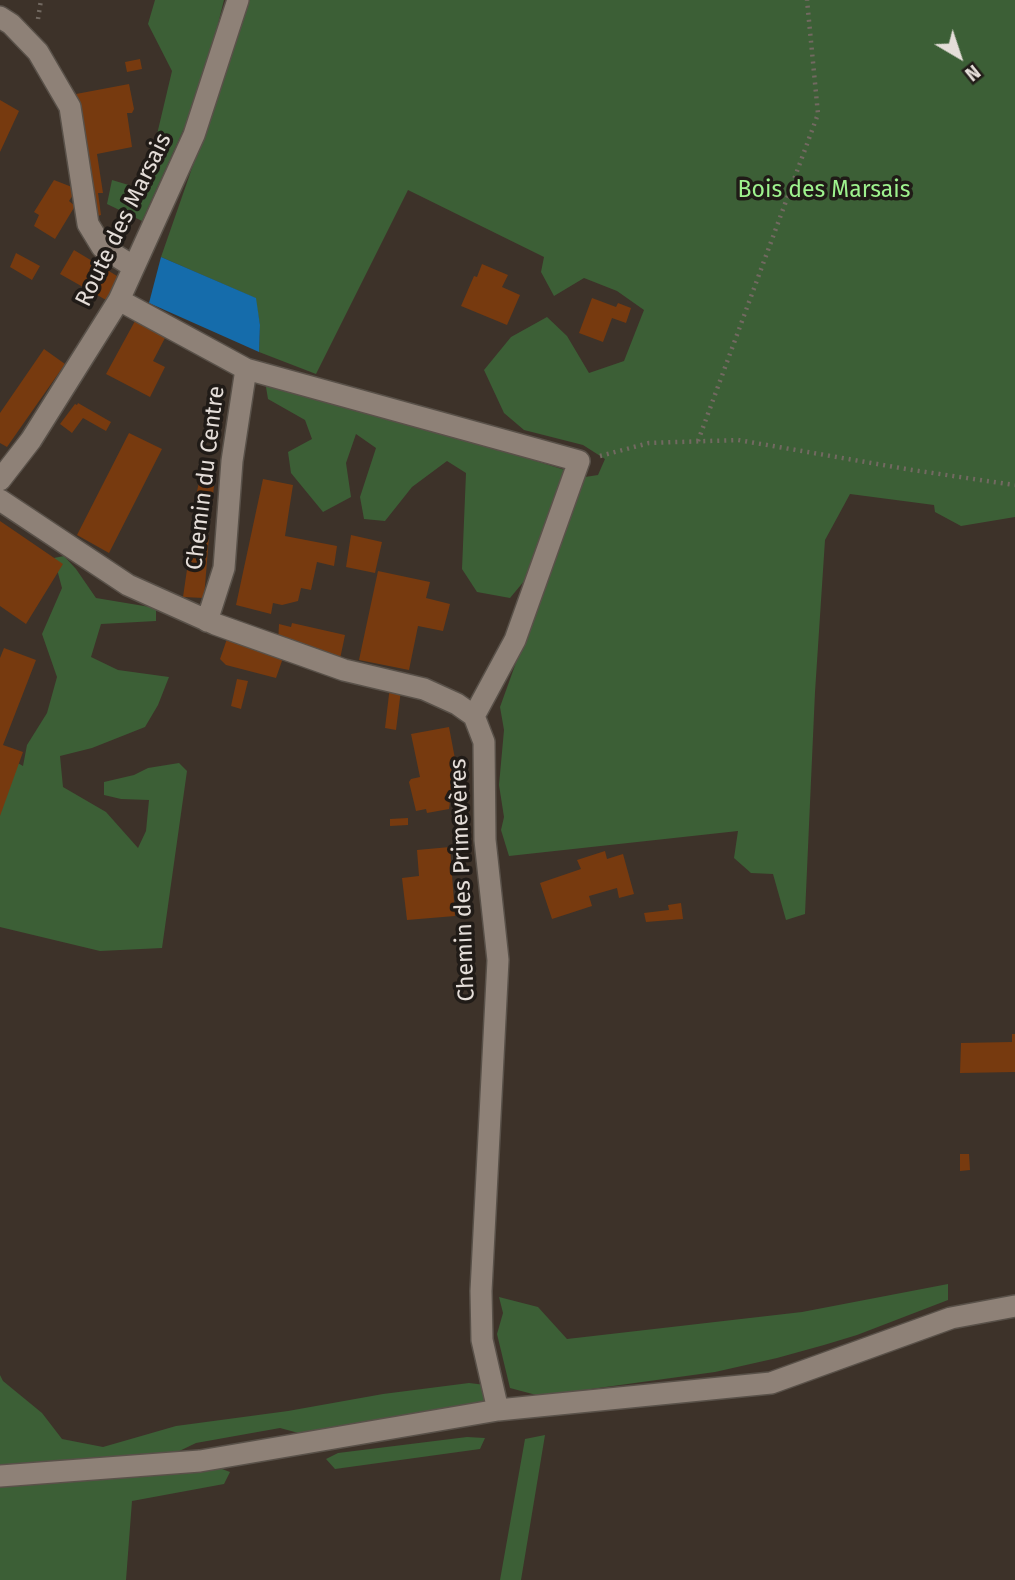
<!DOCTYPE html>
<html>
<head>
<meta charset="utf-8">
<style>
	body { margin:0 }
	#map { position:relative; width:1015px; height:1580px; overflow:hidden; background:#3d3229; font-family:"Fira Sans",sans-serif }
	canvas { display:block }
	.north { position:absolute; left:924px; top:21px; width:70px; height:70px; -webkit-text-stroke:5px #201b17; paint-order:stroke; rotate:141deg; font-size:19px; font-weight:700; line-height:28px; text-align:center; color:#e5ded9 }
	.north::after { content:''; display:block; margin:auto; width:24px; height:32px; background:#e5ded9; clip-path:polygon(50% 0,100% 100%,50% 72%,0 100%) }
</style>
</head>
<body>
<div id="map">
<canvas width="1015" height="1580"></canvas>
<div class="north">N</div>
</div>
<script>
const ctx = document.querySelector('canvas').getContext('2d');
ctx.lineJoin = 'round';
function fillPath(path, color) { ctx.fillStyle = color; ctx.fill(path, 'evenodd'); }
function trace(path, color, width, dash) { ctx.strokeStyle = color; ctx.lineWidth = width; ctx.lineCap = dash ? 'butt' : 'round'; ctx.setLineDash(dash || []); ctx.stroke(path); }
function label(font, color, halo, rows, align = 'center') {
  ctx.font = font + ' "Fira Sans",sans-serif'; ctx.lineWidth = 7; ctx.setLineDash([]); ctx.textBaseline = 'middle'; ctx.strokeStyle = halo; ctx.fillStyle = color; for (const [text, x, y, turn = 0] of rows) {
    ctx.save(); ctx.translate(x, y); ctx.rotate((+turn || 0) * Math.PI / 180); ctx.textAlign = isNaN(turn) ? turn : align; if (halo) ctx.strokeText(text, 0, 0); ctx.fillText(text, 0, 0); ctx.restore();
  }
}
fillPath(new Path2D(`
	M155,0H224L210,56L185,126L142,221L107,204L112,180L132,186L154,147L172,71L148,24Z
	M248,0H1015V517L961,526L935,512L934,505L850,494L825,540L815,692L805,914L786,920L773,874L751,873L734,858L738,831L509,856L501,830L504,817L499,785L504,730L500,707L576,496L585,477L598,475L605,459L583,445L524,430L504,413L484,370L511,337L547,317L567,336L589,373L624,361L644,310L617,291L584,278L554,296L541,272L544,257L408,190L316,374L259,352L260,325L255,298L161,257L222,82Z
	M265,381L434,429L568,471L535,568L510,598L477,592L462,569L466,473L447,461L412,487L385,521L364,519L360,497L376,448L356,434L346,463L351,497L323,512L291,473L288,452L312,439L305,420L268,399Z
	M64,556L76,569L96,598L156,608V621L101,624L91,657L118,670L169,677L158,705L145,727L92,748L60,756L63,787L106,812L138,848L146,831L149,800L121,799L104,795V782L134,775L148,768L179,763L187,771L162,948L100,951L0,927V753L23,766L27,745L47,713L57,677L42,634L62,588L54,558Z
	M948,1284V1300L857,1335L824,1345L777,1358L715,1372L540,1396L510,1388L497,1334L503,1313L499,1297L538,1307L567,1339L802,1312Z
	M0,1375L3,1381L42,1413L62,1439L103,1447L176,1426L288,1411L383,1394L469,1383L486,1385L487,1397L483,1404L306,1435L280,1428L196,1443L171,1455L63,1466L0,1464Z
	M545,1435L521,1580H500L525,1439Z
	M467,1437L485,1438L480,1449L335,1469L326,1459L338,1453Z
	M214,1466L230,1472L224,1484L132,1501L126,1580H0V1484C71,1485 143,1476 214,1466Z`), '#3c5f36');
fillPath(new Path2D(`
	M161,257L256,298L260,325L259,352L149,303Z`), '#156cab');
fillPath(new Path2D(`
	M140,59L142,69L127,72L125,62Z
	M129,84L134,109L132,113H127L132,147L97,154L103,193H98L101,215L95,217L84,138L85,128L76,94Z
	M0,100L19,111L0,152Z
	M54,180L77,189L69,201L75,206L55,239L34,226L39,215L34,212Z
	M74,250L122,279L106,300L60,274Z
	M16,253L40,266L32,280L10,267Z
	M482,264L508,275L502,287L520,295L507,325L461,306L474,276L477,277Z
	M592,298L616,307L618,303L631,308L626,323L612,318L603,342L579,333Z
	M135,321L166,336L153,361L165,367L150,397L106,374Z
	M44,349L65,364L7,447L0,443V413Z
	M78,403L111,422L106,431L83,418L72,433L60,424L75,404L77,405Z
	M129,433L162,449L109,553L77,535Z
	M263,479L293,485L285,536L337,546L334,566L317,562L311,590L301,588L298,601L282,605L273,603L271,614L236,605Z
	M199,482L214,486L212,504L195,501Z
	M0,521L63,564L26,624L0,606Z
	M192,535L209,537L204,598L183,597Z
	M351,535L382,542L375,573L346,567Z
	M378,571L430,582L426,598L450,604L443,631L418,626L409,670L359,660Z
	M292,623L345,635L340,659L278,644L279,624L291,627Z
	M228,636L283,658L276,678L226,665L220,659Z
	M4,648L36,660L3,745L23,752L0,816V658Z
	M237,679L248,681L241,709L231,706Z
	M390,686L401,690L396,730L385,728Z
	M449,727L456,764L452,766L456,787L452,788L449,809L427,813L426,809L416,811L409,782L411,779L420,777L411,734Z
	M408,818V825L390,826V819Z
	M450,847L455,916L407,920L402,878L419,876L417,850Z
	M605,851L607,859L623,854L634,894L619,898L617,888L589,896L592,906L552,919L540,883L581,869L577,860Z
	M681,903L683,919L646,922L644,913L669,910L668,905Z
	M1012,1034H1015V1072L960,1073L961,1043L1012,1042Z
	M960,1154H969L970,1170L960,1171Z`), '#773a0f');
const minor = new Path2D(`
	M0,17L11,24L38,52L70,107L88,224L102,247L134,267
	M119,300L246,369L579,461L515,640L474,716L484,742L485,840L498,960L481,1291L482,1340L498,1410
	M0,480L31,440L119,300L194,135L238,0
	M0,500L128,585L215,624L344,670L424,689L457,704L474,716
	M207,621L224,568L232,461L246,369
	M0,1476L200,1461L498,1410L771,1383L951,1318L1015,1306`);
trace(minor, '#595149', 24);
trace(new Path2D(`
	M38,19L41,0
	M698,441L818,114L807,0
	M600,456L649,443L738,440L912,470L1015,485`), '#726961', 4.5, [2, 5]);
trace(minor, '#8e8177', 21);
label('23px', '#9ef28e', '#201b17', [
	["Bois des Marsais",824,191]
]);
label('23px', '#e5ded9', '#201b17', [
	["Route des Marsais",124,220,-64],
	["Chemin du Centre",206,478,-83],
	["Chemin des Primevères",463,880,-92]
]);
</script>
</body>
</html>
